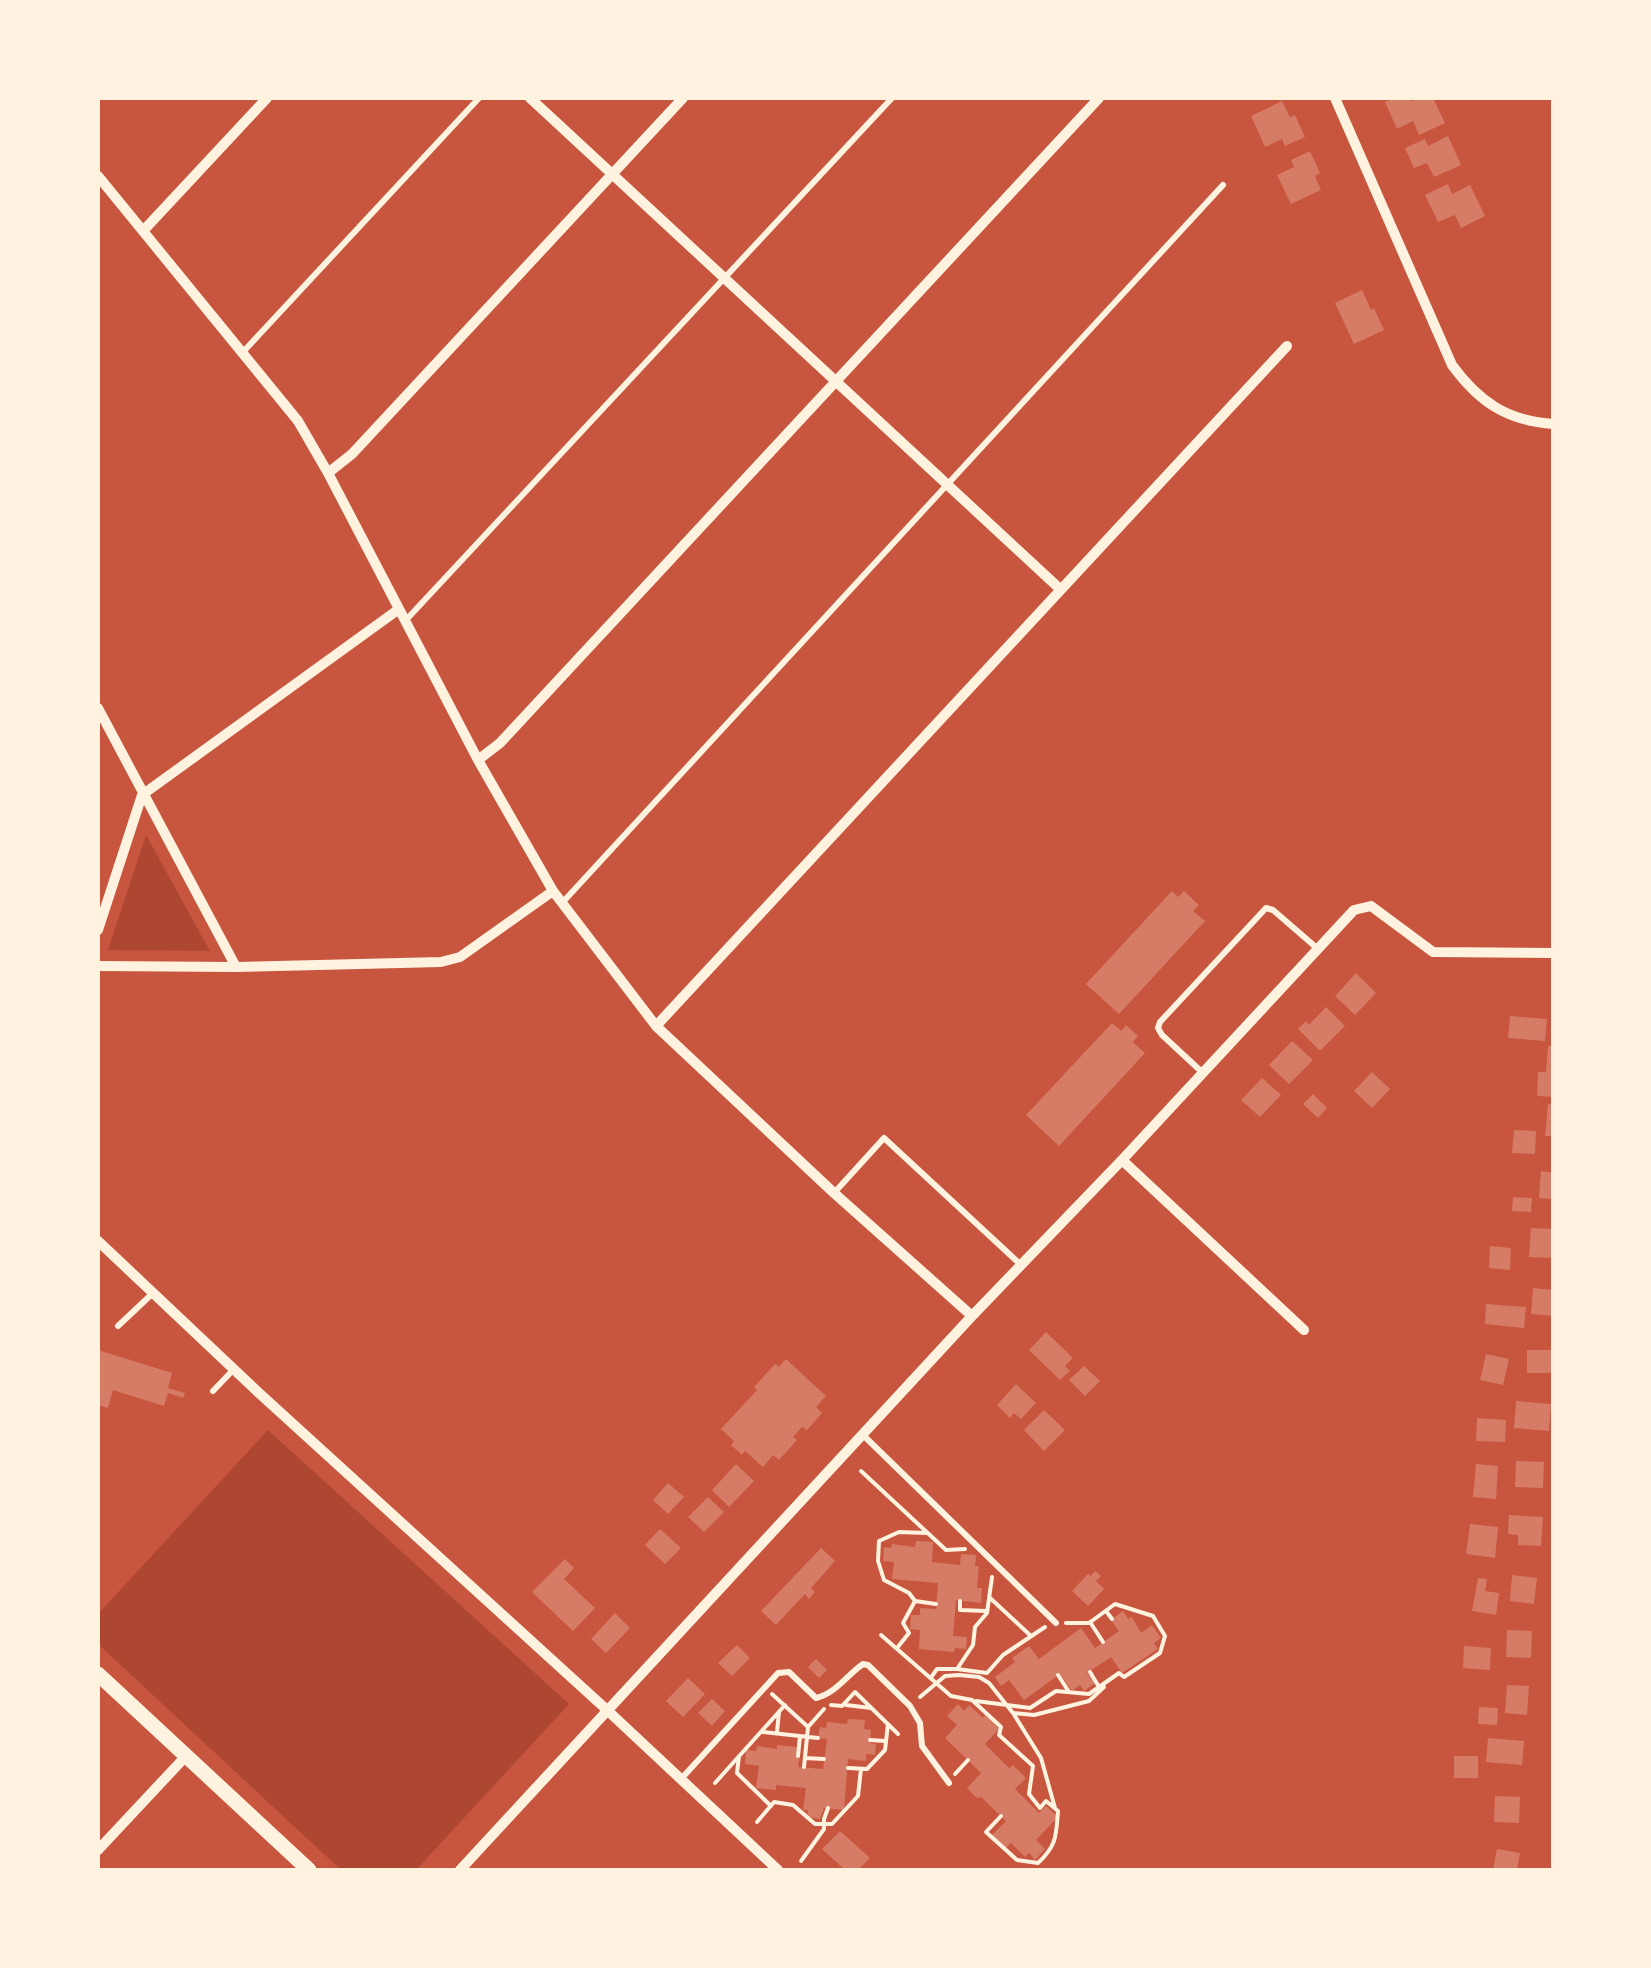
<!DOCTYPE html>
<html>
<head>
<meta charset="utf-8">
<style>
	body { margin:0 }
	#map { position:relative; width:1651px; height:1968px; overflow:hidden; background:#c8553d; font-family:"Asap Condensed",sans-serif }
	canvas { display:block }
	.frame { position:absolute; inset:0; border:100px solid #fff3e0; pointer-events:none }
</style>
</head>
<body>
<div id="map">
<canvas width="1651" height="1968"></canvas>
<div class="frame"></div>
</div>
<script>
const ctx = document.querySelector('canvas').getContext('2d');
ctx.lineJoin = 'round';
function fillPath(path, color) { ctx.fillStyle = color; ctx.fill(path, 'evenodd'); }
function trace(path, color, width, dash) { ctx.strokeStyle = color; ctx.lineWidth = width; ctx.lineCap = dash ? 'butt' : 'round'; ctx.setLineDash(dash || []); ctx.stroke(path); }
fillPath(new Path2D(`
	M146,835L210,951L108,950Z
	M268,1430L569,1704L416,1870H341L98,1644V1614Z`), '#ae4732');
fillPath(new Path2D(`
	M1395,98H1409L1411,101L1419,98H1433L1445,123L1419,135L1413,121L1397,129L1385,102Z
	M1282,101L1290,117L1295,115L1305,137L1285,146L1282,139L1265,147L1251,116Z
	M1448,136L1461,165L1434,177L1427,163L1414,168L1405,148L1425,139L1428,146Z
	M1310,151L1320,173L1315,176L1321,190L1291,204L1277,175L1294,167L1291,160Z
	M1448,184L1452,194L1470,185L1485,216L1461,228L1455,215L1438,222L1425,195Z
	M1362,290L1371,310L1374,308L1384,330L1354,344L1335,303Z
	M1172,891L1178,897L1184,891L1199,905L1193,911L1205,921L1119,1014L1086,984Z
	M1356,973L1376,993L1355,1015L1335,996Z
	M1326,1007L1345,1026L1320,1051L1298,1029L1306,1021L1309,1025Z
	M1510,1016L1547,1019L1545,1041L1508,1038Z
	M1112,1023L1121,1031L1126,1025L1138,1036L1133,1042L1145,1053L1059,1146L1026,1115Z
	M1292,1041L1313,1060L1289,1084L1269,1065Z
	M1548,1046H1554V1097L1537,1096L1538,1072H1546Z
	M1372,1072L1390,1089L1372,1108L1354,1091Z
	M1262,1078L1281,1095L1260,1117L1241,1100Z
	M1313,1094L1327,1108L1318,1118L1303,1104Z
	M1548,1104L1554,1105V1136H1545Z
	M1514,1130L1536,1131L1535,1154L1512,1153Z
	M1541,1171L1554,1173V1199L1539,1198Z
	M1513,1197L1532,1198L1531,1212L1512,1211Z
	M1531,1228L1554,1229V1258L1529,1257Z
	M1490,1246L1511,1248L1510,1270L1489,1268Z
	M1533,1288L1554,1290V1316L1531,1314Z
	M1486,1304L1526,1307L1524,1328L1485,1324Z
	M1046,1332L1073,1358L1065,1366L1070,1371L1060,1380L1029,1350Z
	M98,1350L172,1373L168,1388L185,1393L183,1398L168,1393L164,1406L113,1390L108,1408L98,1405Z
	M1527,1350H1552V1373H1527Z
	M1486,1354L1509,1359L1503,1385L1480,1380Z
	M786,1359L826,1396L816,1407L822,1413L807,1430L802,1427L793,1437L797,1440L779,1460L773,1455L763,1467L745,1451L742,1455L731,1445L734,1441L721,1429L757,1390L754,1387L775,1364L779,1367Z
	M1084,1366L1100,1381L1085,1396L1069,1380Z
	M1016,1384L1036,1403L1021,1419L1014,1413L1010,1418L997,1405Z
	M1516,1401L1551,1404L1549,1431L1514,1428Z
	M1044,1410L1065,1430L1044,1451L1024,1430Z
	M1477,1418L1506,1420L1505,1442L1476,1441Z
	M1516,1461L1544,1462L1543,1488L1515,1487Z
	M736,1464L754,1481L729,1507L712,1490Z
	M1476,1464L1498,1466L1496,1499L1473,1497Z
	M668,1483L684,1497L668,1514L653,1500Z
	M708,1497L724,1512L704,1532L688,1517Z
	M1509,1515L1543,1517L1541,1546L1518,1545V1535L1508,1534Z
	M1470,1524L1498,1527L1495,1558L1466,1554Z
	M660,1529L681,1548L665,1564L645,1545Z
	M916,1541L933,1542L932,1562L960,1565L961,1554L976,1555L975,1566H979L977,1588H982L981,1603L956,1600L953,1636L967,1637L966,1649L955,1648L954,1652L919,1649L920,1630L910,1629L911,1615H920V1608L936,1609L938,1583L892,1579L894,1562L883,1561L884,1547L891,1548L892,1544L915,1547Z
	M821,1548L835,1561L811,1588L815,1592L809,1599L805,1594L776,1625L761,1611Z
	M565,1559L574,1568L564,1579L595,1608L573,1631L532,1592Z
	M1095,1571L1101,1576L1096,1581L1104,1589L1088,1606L1072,1591L1088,1574L1091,1576Z
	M1512,1575L1537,1578L1534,1604L1510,1601Z
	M1478,1578L1487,1579L1485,1591L1499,1593L1496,1615L1472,1611Z
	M1123,1611L1128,1619L1132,1617L1141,1633L1152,1625L1161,1638L1154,1643L1158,1649L1122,1673L1111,1657L1087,1673L1095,1683L1084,1691L1080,1685L1072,1691L1060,1674L1024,1700L1009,1680L1001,1686L995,1677L1015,1662L1012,1658L1029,1646L1039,1659L1081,1628L1095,1648L1119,1631L1111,1620Z
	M615,1613L630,1628L606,1653L591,1639Z
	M1507,1630L1532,1631L1531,1658L1506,1657Z
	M737,1645L750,1658L732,1676L718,1663Z
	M1464,1646L1491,1648L1490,1670L1463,1668Z
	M816,1659L827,1670L819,1678L808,1667Z
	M688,1678L705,1694L683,1717L666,1701Z
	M1507,1685L1529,1686L1527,1715L1505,1713Z
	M712,1699L725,1711L712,1726L698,1713Z
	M958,1704L964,1711L969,1705L983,1718L985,1715L999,1729L985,1744L1009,1768L1013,1765L1026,1778L1015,1789L1039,1813L1046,1806L1058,1817L1036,1840L1045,1849L1035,1860L1029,1853L1025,1857L1011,1843L1006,1848L992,1835L1006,1821L981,1797L977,1798L967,1788L981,1773L945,1738L957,1725L947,1716Z
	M1479,1707L1498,1708L1497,1725L1478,1724Z
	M848,1719L865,1720L864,1729L871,1730L870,1743L876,1744L875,1755L866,1754V1761L848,1759L844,1810L824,1808L820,1819L807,1817L808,1810H803L806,1788L776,1785V1790L756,1788L759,1766L745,1764L746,1750L756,1751L757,1746L777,1749V1745L797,1747L796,1756H800L798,1767L823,1769L827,1739L818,1738L820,1727L826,1728L827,1722L847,1724Z
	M1488,1738L1524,1741L1522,1765L1486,1762Z
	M1454,1756H1478V1778H1454Z
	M1495,1796L1520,1797L1519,1823L1494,1822Z
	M840,1831L870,1858L858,1870H845L822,1849Z
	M1497,1849L1520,1853L1517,1870H1493Z`), '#d67c66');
trace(new Path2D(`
	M861,1471L946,1550L965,1549
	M989,1597L1031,1636
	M915,1601L936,1604
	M960,1601V1610L986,1611
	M1106,1611L1112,1619
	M1090,1622L1103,1642
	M881,1635L951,1696L972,1700L1001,1727L999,1735L1033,1766L1029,1794L1040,1808L1046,1801L1058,1811C1056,1836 1057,1845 1038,1863L1017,1860L986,1832L1001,1816
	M897,1648L909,1633L903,1623L915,1601L909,1593L884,1580L878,1561L879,1541L899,1532L927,1533
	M957,1669L987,1673L1003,1655L1045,1627
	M1090,1672L1099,1687
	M1058,1675L1069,1692
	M932,1676L937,1669H957L973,1645L975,1627L987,1613L992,1577
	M772,1694L808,1727
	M920,1697L945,1676L959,1675L979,1677L989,1683L1013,1713L1034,1715L1089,1701L1104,1687
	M976,1701L1030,1708L1056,1691L1089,1694L1119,1673L1124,1677L1160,1653L1165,1636L1153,1616L1115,1604L1089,1623H1066
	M831,1705L842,1706L855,1692L898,1734
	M846,1705L871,1708
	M1013,1713L1041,1758L1055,1808
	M763,1732L818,1738
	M777,1732L779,1712
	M870,1740L885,1741
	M739,1756L737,1773L771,1806
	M798,1756L800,1736
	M805,1758L824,1759
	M804,1767L808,1727L824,1709
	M848,1768L867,1769L885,1750L888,1724
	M955,1774L968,1760
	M715,1783L785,1705
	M757,1822L774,1802L793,1805L815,1824H832L858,1796L861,1769
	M801,1861L824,1829V1819L828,1808`), '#fff3e0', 4);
trace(new Path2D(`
	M243,352L479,98
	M406,620L892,98
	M562,903L1223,185
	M1203,1073L1162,1035L1158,1028L1160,1022L1266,908L1273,910L1318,949
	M834,1193L884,1138L1020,1264
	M118,1326L153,1293
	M213,1391L234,1369
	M863,1435L1056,1623
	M681,1779L778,1673L789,1672L816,1698C835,1694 847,1675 863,1664L868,1665L910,1706L920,1723L922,1746L949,1783`), '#fff3e0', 6);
trace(new Path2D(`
	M530,98L1060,589
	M1335,98L1452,365C1479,402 1507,421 1554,424
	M98,176L298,421L328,473L478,760L553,891L656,1026L834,1193L972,1316
	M143,231L267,98
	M328,473L352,454L683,98
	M98,708L236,967
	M478,760L500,743L1099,98
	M98,930L142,795L399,609
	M98,966L236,967L441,962L460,957L553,891
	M656,1026L1287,346
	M1122,1160L1304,1330
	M98,1241L259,1393L607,1710L778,1870
	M98,1850L186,1756
	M460,1870L972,1316L1122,1160L1354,910L1371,906L1433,952L1554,953`), '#fff3e0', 10);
trace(new Path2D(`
	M98,1674L309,1870`), '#fff3e0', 15);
</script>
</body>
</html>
